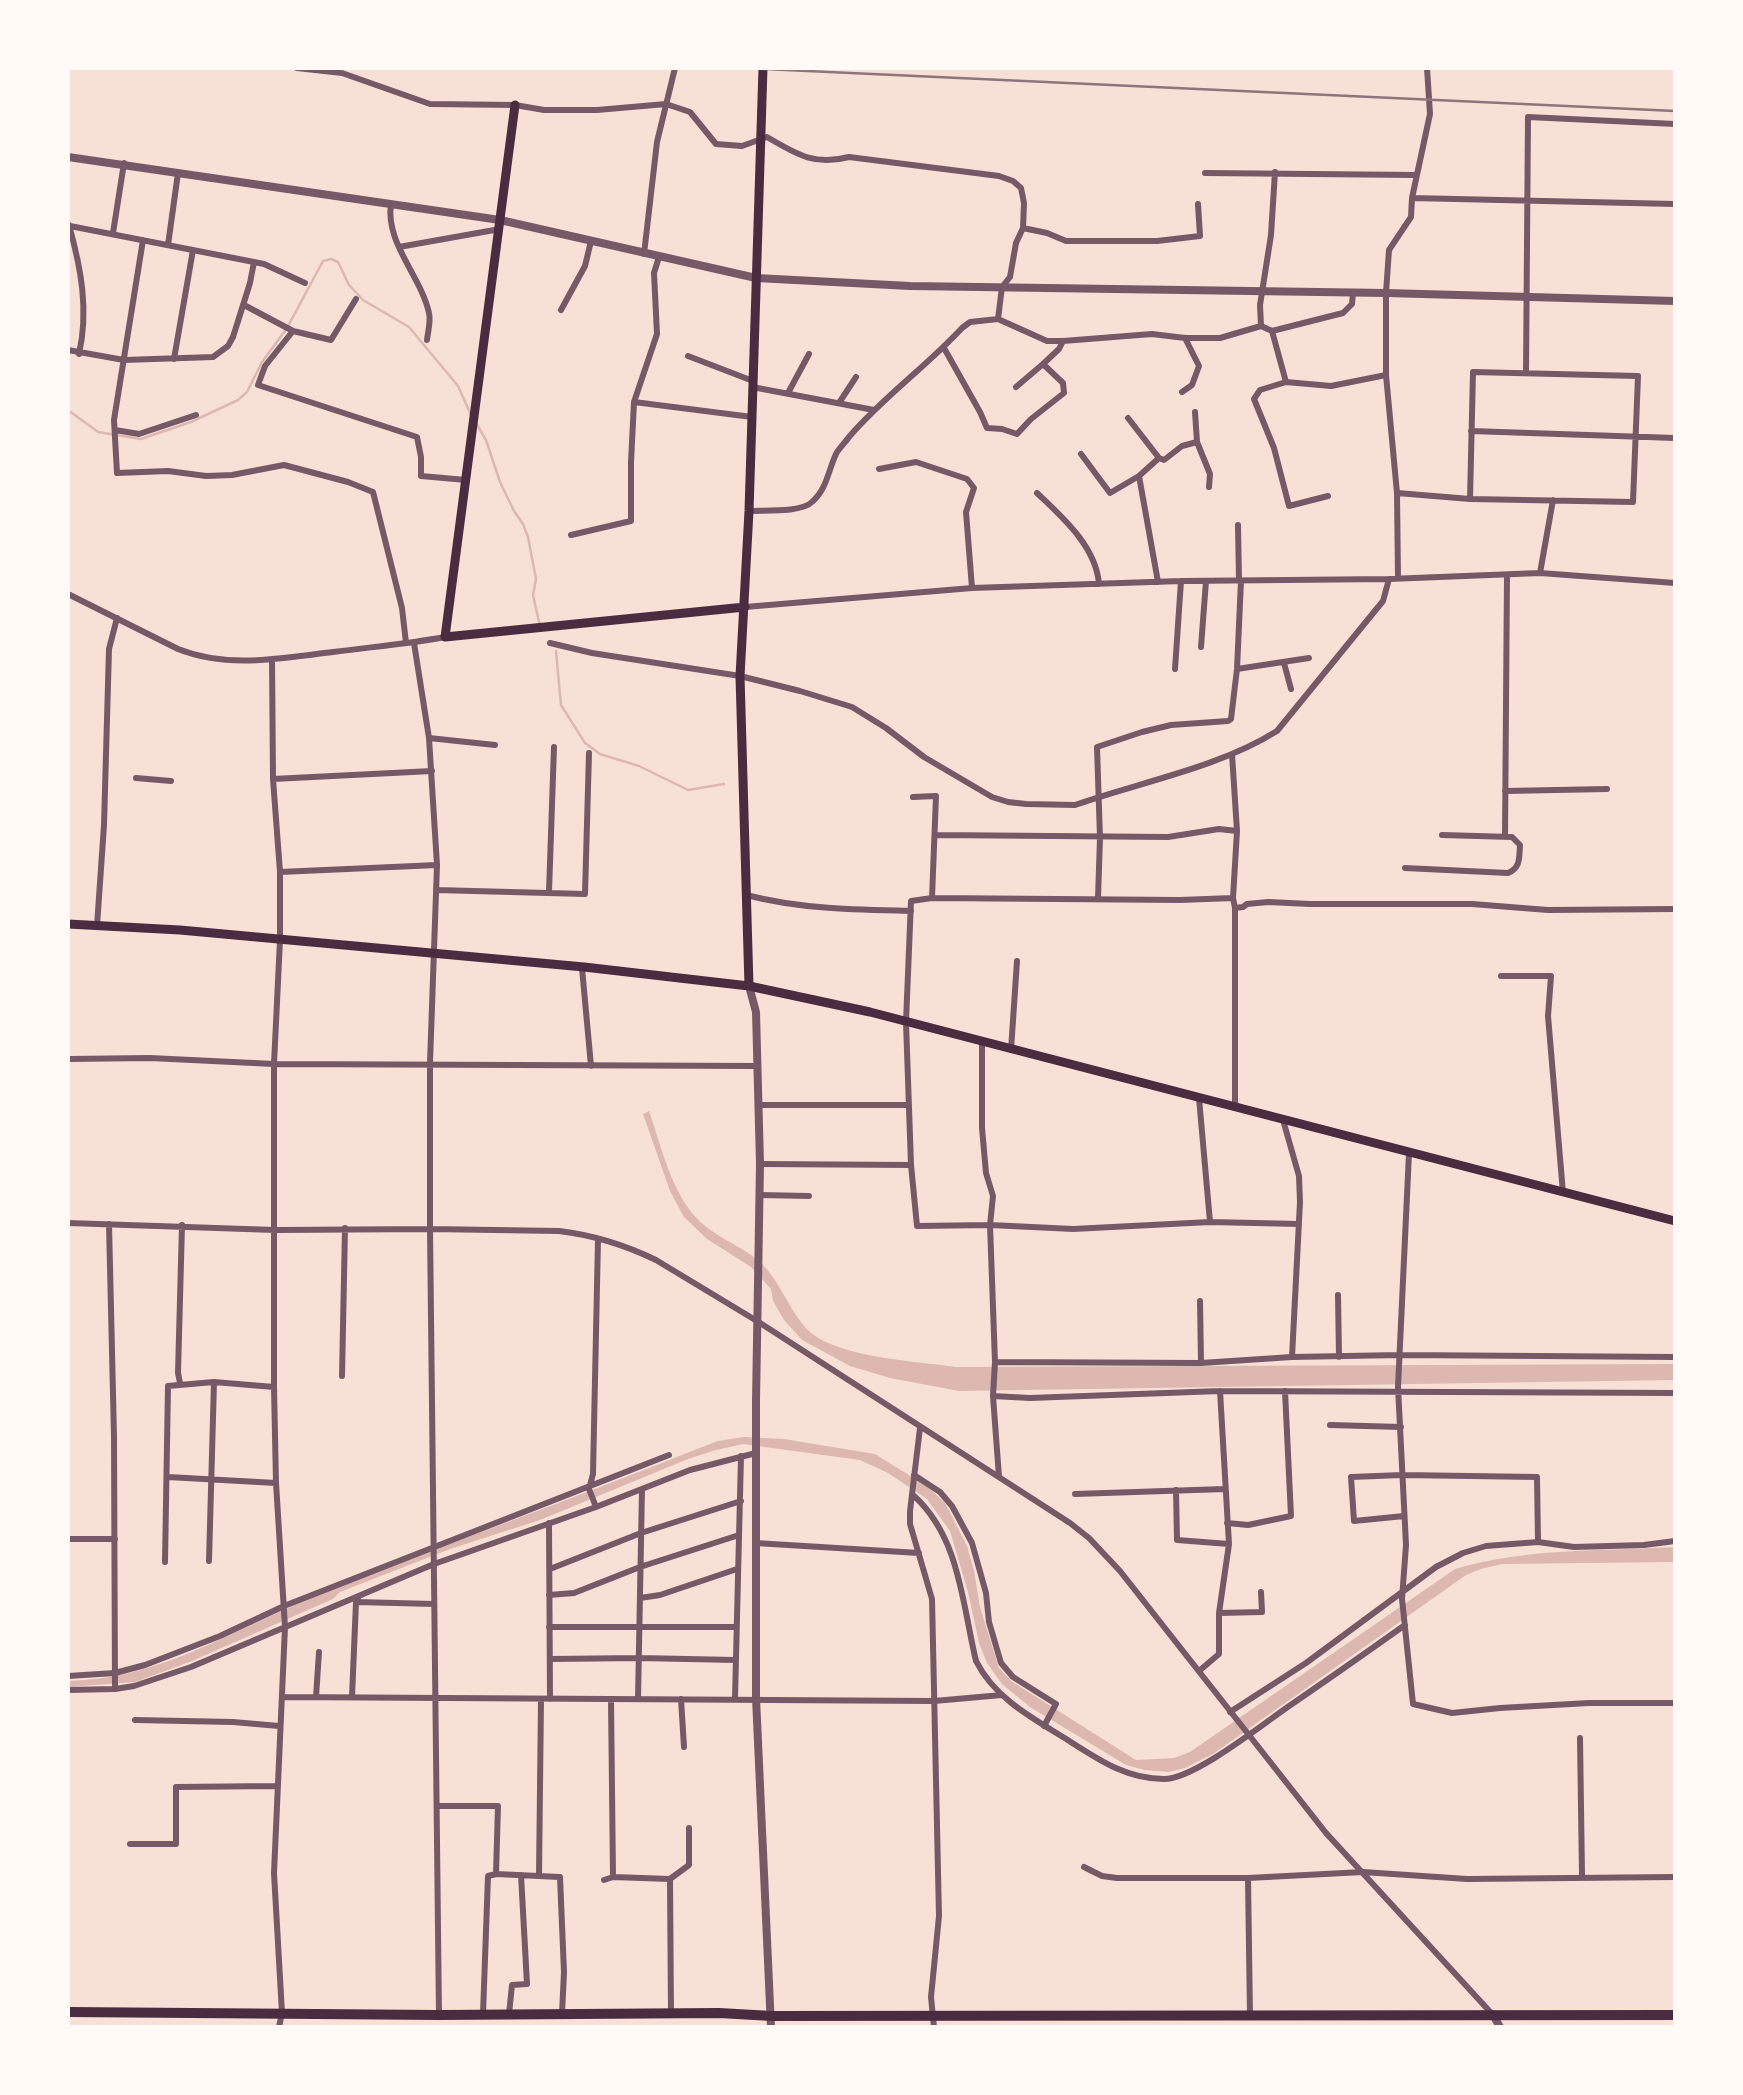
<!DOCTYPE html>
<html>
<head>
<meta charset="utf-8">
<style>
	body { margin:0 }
	#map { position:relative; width:1743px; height:2095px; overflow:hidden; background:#f7e1d7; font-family:"Titillium Web",sans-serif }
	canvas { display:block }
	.frame { position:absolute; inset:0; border:70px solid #fffaf5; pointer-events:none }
</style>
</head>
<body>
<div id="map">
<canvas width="1743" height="2095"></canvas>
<div class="frame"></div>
</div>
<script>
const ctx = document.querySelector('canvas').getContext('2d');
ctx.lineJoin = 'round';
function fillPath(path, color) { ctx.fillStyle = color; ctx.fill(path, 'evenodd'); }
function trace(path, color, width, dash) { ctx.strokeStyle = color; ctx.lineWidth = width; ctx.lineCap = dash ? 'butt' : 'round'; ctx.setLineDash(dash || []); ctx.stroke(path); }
fillPath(new Path2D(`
	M649,1111C663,1151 673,1203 709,1229C726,1242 747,1249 762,1264C780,1282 788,1307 804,1326C830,1358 917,1361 956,1367L1675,1364V1380L959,1391L890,1378L850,1366L802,1340L784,1320L773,1301L771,1289L751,1267L707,1239L684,1217L670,1191L643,1114Z
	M744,1437L784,1439L875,1454L928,1487L945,1503L967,1546L974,1571L980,1607L999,1668L1011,1681L1136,1760L1174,1758L1190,1752L1455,1569C1526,1548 1602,1551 1675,1547V1562L1502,1564L1481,1569L1466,1575L1213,1754L1185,1768L1169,1772L1145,1770L1126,1765L1030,1707L1002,1684L987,1663L979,1643L968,1592L950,1531L927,1499L888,1473L860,1460L743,1444L716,1450L688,1459L540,1520L450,1549L340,1592L333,1599L192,1661L135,1682L68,1687V1681C158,1679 227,1633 307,1600C436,1547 568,1501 697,1449L718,1441Z`), '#dcb8b0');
trace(new Path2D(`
	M68,410L98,432L141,439L191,422L238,400L247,392L262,362L287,328L323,261L331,259L338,262L349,285L363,300L409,327L458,386L471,415
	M476,423L486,440L500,482L514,511L523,524L528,537L536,579L533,595L539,622L542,626
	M556,651L561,705L585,743L600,754L639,766L688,790L724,784`), '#dcb8b0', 2.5);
trace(new Path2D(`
	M297,68L342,73L430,104L515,105L544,110H597L666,104L690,112L716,144L742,146L767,137C796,154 814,166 849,157L999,176L1013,181L1021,188L1024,203L1023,228L1016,243L1010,277L1002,287L998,319
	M1205,173L1416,175
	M1412,198L1675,204
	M391,204C385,243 421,276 429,313C431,321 428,331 427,340
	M69,225C81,268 89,310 79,354
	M1023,228L1047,233L1066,241H1157L1200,236L1198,204
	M113,233L124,163
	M143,240L114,420L117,473L168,471L206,476L232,475L284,465L348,482L373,492L402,608L406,643
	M168,245L178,173
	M399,247L500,229
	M644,254L657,142L675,68
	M254,262L264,264L305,283
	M244,305L293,331L331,340L356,299
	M561,310L585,266L591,241
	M1261,326L1260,305L1271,235L1275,172
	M293,331L265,366L258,385L417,437L421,457V476L466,480
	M1272,331L1286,382
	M944,348L980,412L987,428L1002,429L1017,434L1031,419L1064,393L1063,383L1043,364L1059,349L1063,341
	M68,350L124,360L213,357L228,346L233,337L250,283L254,262L70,226
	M688,356L753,381
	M174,359L193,250
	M1526,373L1528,117L1675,124
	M752,387L874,410
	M1016,387L1043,364
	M1182,392L1192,385L1199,366L1185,338
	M788,393L809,354
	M634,402L752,417
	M839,403L856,377
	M1195,412L1197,442
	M1128,418L1159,458
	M115,430L139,434L196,415
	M1471,431L1675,438
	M1081,454L1110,493L1139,476
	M879,469L916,462L967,479L974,488L966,512L972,588
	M1037,493C1062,517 1096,546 1099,584
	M1397,493L1470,499L1633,502L1638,376L1473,372L1470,499
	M1328,496L1289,506L1274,448L1254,399L1260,390L1286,382L1331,386L1386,375
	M749,511C764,510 801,513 812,502C827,489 828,471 836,454C839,448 845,443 849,437C883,397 926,367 962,328L970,322L998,319L1047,341H1063L1152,334L1185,338H1220L1261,326L1272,331L1343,313L1352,304L1353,293
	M1238,525L1239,581
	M571,535L631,521V462L634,402L657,334L654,273L659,257
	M1540,573L1553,500
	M1398,578L1397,493L1386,375V293L1389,250L1411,217L1412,198L1430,114L1427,68
	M1158,582L1139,476L1159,458L1164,460L1182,446L1197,442L1210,474L1209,487
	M68,594L178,649C228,669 281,658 333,652C370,647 408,644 445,637
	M745,607L972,588L1181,581L1389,579L1540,573L1675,583
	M414,643L429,738L437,865L430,1063V1229L439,2015
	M550,643L592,653L740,676L800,691L852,707L886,728L924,757L992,797L1008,802L1026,804L1075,805C1140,782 1218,768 1277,731L1383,601L1389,579
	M1201,647L1206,581
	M272,659L273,779L280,872V940L274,1064V1387L276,1483L285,1627L274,1873L282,2013L279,2027
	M1284,663L1291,689
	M1175,669L1181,581
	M1237,669L1309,658
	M429,738L495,745
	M1232,754L1237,831L1233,898L1235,908V1108
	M136,778L171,781
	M273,779L432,771
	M1505,791L1607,789
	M913,797L936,796L932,898
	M935,835L1168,837L1219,829L1237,831
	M1505,837L1507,575
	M1405,868L1508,873C1521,868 1519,857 1520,845L1512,837L1442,835
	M280,872L437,865
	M436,890L585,894L589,753
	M549,892L554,747
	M746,895C800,909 856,910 911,911
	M1098,898L1100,838L1097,747L1142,732L1171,725L1228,721L1231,719L1237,669L1241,581
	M1235,908L1243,907L1247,904L1268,902L1310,904H1472L1548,910L1675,909
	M97,926L104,825L109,649L117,618
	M582,968L591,1066
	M1501,976H1551L1548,1016L1563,1193
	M982,1042V1128L986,1173L993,1196L990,1225L995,1362L993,1396L999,1477
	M1011,1050L1017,961
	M68,1059L150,1058L274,1064L757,1066
	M1199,1098L1210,1222
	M758,1105H908
	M1283,1120L1299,1176L1300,1202L1292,1357
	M1409,1153L1398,1387L1406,1545L1402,1599L1413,1704L1452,1713L1500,1708L1589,1703H1675
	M760,1164L911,1165L906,1022L911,901L932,898L1180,900L1233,898
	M911,1165L917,1226L990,1225L1073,1229L1210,1222L1299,1224
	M759,1195L809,1196
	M68,1223L275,1230L430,1229L559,1231C593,1235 625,1245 656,1260L757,1321L1070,1523L1089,1538L1120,1571L1326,1833L1493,2015
	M109,1224L114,1436L115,1689
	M1338,1295L1339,1357
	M1200,1301L1201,1363
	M995,1362L1201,1363L1292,1357L1400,1355L1675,1357
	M342,1376L345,1228
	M180,1383L178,1373L182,1225
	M993,1396L1030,1398L1220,1391L1675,1393
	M1330,1425L1401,1427
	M920,1428L910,1511V1524L932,1599L939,1916L931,1997L934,2027
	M914,1475L940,1492L952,1506L972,1543L986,1593L989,1622L1001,1663L1013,1677L1056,1704L1044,1726
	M168,1477L276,1483
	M1176,1490L1177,1540L1229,1544
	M1075,1494L1225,1489
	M913,1495C960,1537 962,1603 976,1661C994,1697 1030,1717 1063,1737C1095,1757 1124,1779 1164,1779C1195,1779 1264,1723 1292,1704C1330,1678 1367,1652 1405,1625
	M596,1507L589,1489L593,1474L598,1239
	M1404,1516L1354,1521L1351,1477L1402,1475L1537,1477L1538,1542
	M549,1523L550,1699
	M1227,1523L1248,1525L1291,1516L1285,1391
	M68,1539H115
	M755,1543L919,1553
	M209,1561L214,1382
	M165,1562L168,1386L214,1382L274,1387
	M550,1569L641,1533L741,1501
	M549,1595L574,1593L640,1567L739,1535
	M640,1598L660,1595L737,1569
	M356,1602L434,1604
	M1219,1613L1262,1612L1261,1592
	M549,1627H735
	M551,1659L639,1658L735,1660
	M1199,1671L1219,1654V1613L1229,1544L1220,1391
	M68,1676L115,1673L145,1665L220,1636L284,1606L669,1455
	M68,1690L115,1689L134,1686L191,1667L434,1564L596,1507L690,1470L756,1453
	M282,1697L934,1701L1002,1695
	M316,1697L319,1652
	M352,1697L356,1602L358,1598
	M735,1698L741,1456
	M638,1699L642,1489
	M681,1699L684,1747
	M611,1700L613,1877
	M1230,1712L1306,1663L1436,1567L1463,1553L1486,1546L1538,1542L1574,1547L1644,1545L1675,1541
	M135,1720L233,1722L279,1726
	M1580,1738L1582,1876
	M437,1806H498L496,1874
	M130,1844H176V1787L277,1786
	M1084,1867L1102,1876L1117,1878H1248L1363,1872L1467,1879L1675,1877
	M539,1876L541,1699
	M1248,1878L1250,2016
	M604,1880L613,1877L670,1879
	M483,2014L488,1876L496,1874L560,1877L564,1972L562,2014
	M509,2014L512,1985L527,1984L521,1875
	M671,2014L670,1879L689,1865V1828`), '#755966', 6);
trace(new Path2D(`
	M68,157L500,220L756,278L910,286L1386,293L1675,301
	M749,986L756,1012L760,1164L756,1400V1698L771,2027
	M1493,2015L1500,2027`), '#755966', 8);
trace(new Path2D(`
	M515,105L445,637L745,607
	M68,924L180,930L584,967L749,986L870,1012L1675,1221
	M749,986L740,676L749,511L763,68`), '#4a2c40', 9);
trace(new Path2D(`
	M68,2012L439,2015L719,2013L772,2016L1675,2015`), '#4a2c40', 10);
trace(new Path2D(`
	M742,68L1675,111`), '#8f747c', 2.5);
</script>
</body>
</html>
